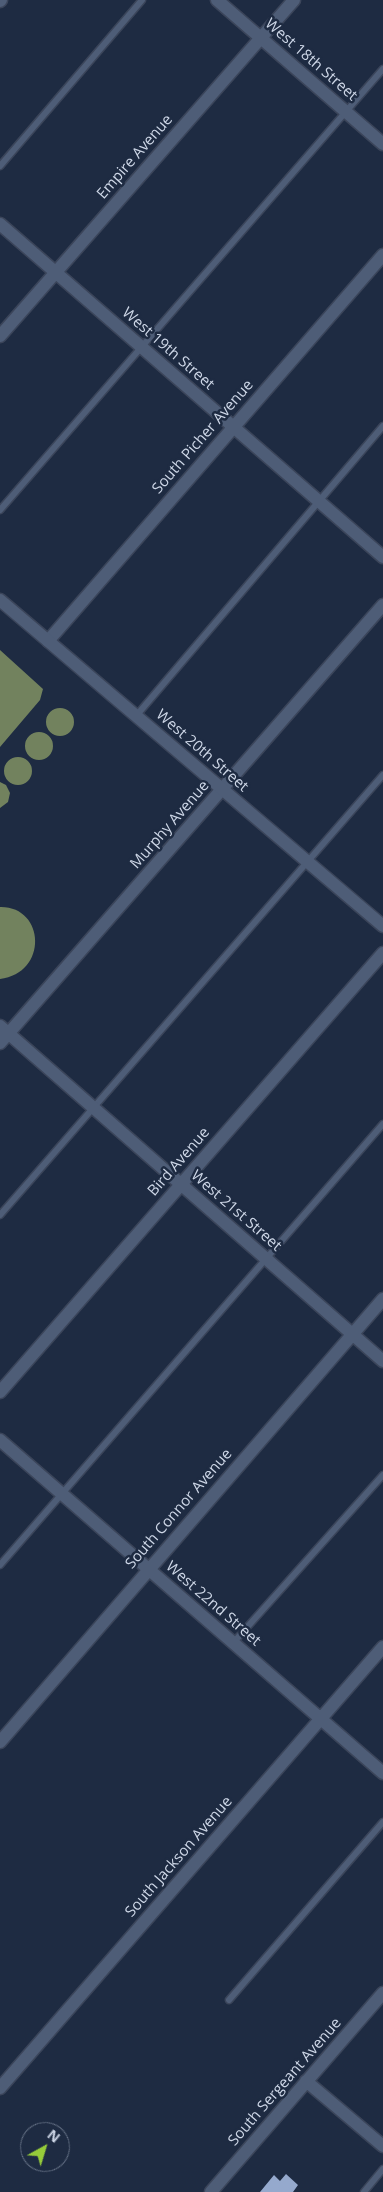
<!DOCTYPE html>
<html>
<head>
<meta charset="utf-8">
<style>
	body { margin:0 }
	#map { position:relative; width:383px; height:2192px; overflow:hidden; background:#1e2b42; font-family:"Open Sans",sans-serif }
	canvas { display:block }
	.north { position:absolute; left:20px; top:2122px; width:50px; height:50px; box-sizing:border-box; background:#1e2b42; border:1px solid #647084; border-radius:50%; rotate:39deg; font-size:14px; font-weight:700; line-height:20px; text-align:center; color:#ced7e7 }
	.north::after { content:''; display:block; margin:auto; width:18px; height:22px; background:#96cc3a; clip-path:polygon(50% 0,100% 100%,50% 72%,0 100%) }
</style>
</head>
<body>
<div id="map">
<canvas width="383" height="2192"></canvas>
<div class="north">N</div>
</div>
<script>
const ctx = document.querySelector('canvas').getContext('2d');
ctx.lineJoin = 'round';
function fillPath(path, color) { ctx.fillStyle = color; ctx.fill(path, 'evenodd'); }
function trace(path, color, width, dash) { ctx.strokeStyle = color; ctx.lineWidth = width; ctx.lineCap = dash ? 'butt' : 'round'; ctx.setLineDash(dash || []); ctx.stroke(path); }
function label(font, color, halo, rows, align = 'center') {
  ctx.font = font + ' "Open Sans",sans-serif'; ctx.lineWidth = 5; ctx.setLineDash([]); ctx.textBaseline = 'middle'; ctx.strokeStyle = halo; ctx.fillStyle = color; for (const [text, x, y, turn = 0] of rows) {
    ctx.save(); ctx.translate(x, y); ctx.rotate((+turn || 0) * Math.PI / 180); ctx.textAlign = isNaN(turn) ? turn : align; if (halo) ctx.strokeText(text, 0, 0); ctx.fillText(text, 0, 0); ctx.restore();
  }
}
fillPath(new Path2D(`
	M0,650L43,689L40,700L0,747Z
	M46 722a14 14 0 1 1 28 0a14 14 0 1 1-28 0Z
	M25 746a14 14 0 1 1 28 0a14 14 0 1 1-28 0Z
	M4 771a14 14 0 1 1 28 0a14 14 0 1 1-28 0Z
	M0,782L6,785L10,793L8,802L0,808Z
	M0,907C45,906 49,973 0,979Z`), '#72825e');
fillPath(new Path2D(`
	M286,2174L298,2185L293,2192H260L274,2175L280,2181Z`), '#95a9cd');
const lane = new Path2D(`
	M0,166L142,0
	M0,510L383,69
	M136,716L383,426
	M0,1215L383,775
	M0,1565L383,1124
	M233,1643L383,1475
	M229,2000L383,1822
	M364,2192L383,2169`);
const street = new Path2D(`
	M217,0L383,144
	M0,1L1,0
	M0,224L383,557
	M0,336L294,0
	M48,641L383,255
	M0,1026L383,1361
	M0,1043L383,605
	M0,1392L383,953
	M0,1440L383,1773
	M0,1742L383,1299
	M306,2081L383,2146
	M0,2088L383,1647
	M211,2192L383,1993`);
const secondary = new Path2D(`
	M0,600L383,926`);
trace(lane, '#3b455a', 9);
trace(street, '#3b455a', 15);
trace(secondary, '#3b455a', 15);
trace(lane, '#4e5d77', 6);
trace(street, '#4e5d77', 12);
trace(secondary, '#4e5d77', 12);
label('15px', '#ced7e7', '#1e2b42', [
	["West 18th Street",311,60,41],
	["Empire Avenue",135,157,-49],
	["West 19th Street",168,349,41],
	["South Picher Avenue",203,437,-49],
	["West 20th Street",202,751,41],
	["Murphy Avenue",170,825,-49],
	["Bird Avenue",179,1162,-49],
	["West 21st Street",236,1211,41],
	["South Connor Avenue",179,1509,-49],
	["West 22nd Street",213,1604,41],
	["South Jackson Avenue",179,1857,-49],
	["South Sergeant Avenue",285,2082,-49]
]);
</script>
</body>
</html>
